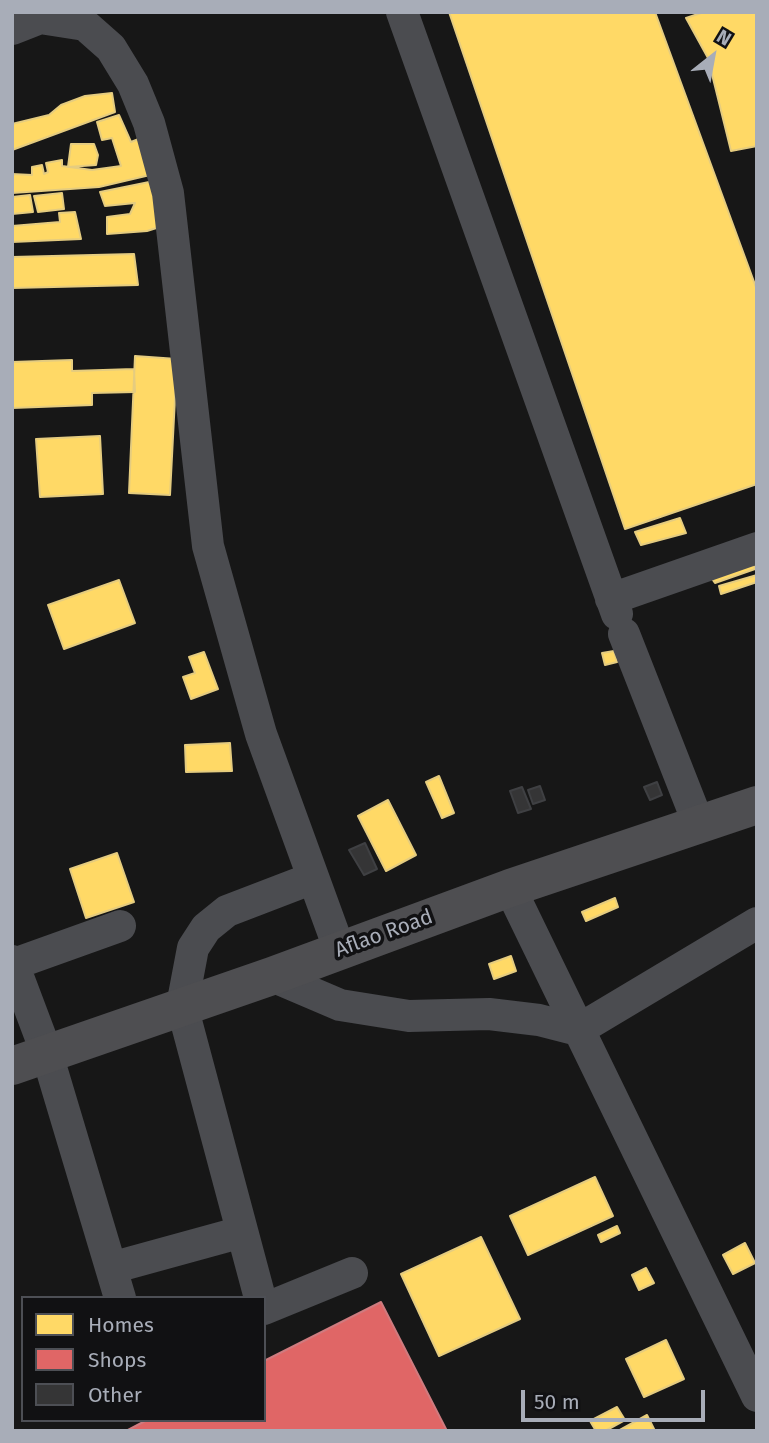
<!DOCTYPE html>
<html>
<head>
<meta charset="utf-8">
<style>
	body { margin:0 }
	#map { position:relative; width:769px; height:1443px; overflow:hidden; background:#171717; font-family:"Fira Sans",sans-serif }
	canvas { display:block }
	.frame { position:absolute; inset:0; border:14px solid #a8adb8; pointer-events:none }
	.legend { position:absolute; left:21px; top:1296px; width:245px; height:126px; box-sizing:border-box; background:#111113; border:2px solid #4d4f55; margin:0; padding:9px 12px; list-style:none; font-size:21px; color:#a8adb8 }
	.legend li { display:flex; align-items:center; gap:14px; height:35px }
	.legend b { width:35px; border:2px solid #4d4f55 }
	.north { position:absolute; left:678px; top:21px; width:70px; height:70px; -webkit-text-stroke:5px #111113; paint-order:stroke; rotate:31deg; font-size:19px; font-weight:700; line-height:28px; text-align:center; color:#a8adb8 }
	.north::after { content:''; display:block; margin:auto; width:24px; height:32px; background:#a8adb8; clip-path:polygon(50% 0,100% 100%,50% 72%,0 100%) }
	.scale { position:absolute; left:521px; top:1390px; width:184px; height:32px; box-sizing:border-box; border:4px solid #a8adb8; border-top:0; padding-left:9px; font-size:21px; line-height:24px; white-space:nowrap; color:#a8adb8; -webkit-text-stroke:5px #111113; paint-order:stroke }
</style>
</head>
<body>
<div id="map">
<canvas width="769" height="1443"></canvas>
<div class="frame"></div>
<ul class="legend">
<li><b style="height:19px;background:#ffd966"></b>Homes</li>
<li><b style="height:19px;background:#e06666"></b>Shops</li>
<li><b style="height:19px;background:#353536"></b>Other</li>
</ul>
<div class="north">N</div>
<div class="scale">50 m</div>
</div>
<script>
const ctx = document.querySelector('canvas').getContext('2d');
ctx.lineJoin = 'round';
function fillPath(path, color) { ctx.fillStyle = color; ctx.fill(path, 'evenodd'); }
function trace(path, color, width, dash) { ctx.strokeStyle = color; ctx.lineWidth = width; ctx.lineCap = dash ? 'butt' : 'round'; ctx.setLineDash(dash || []); ctx.stroke(path); }
function label(font, color, halo, rows, align = 'center') {
  ctx.font = font + ' "Fira Sans",sans-serif'; ctx.lineWidth = 7; ctx.setLineDash([]); ctx.textBaseline = 'middle'; ctx.strokeStyle = halo; ctx.fillStyle = color; for (const [text, x, y, turn = 0] of rows) {
    ctx.save(); ctx.translate(x, y); ctx.rotate((+turn || 0) * Math.PI / 180); ctx.textAlign = isNaN(turn) ? turn : align; if (halo) ctx.strokeText(text, 0, 0); ctx.fillText(text, 0, 0); ctx.restore();
  }
}
const homes = new Path2D(`
	M449,12H655L757,290V484L625,529Z
	M704,12H757V146L731,151L708,58L686,18Z
	M112,93L115,112L12,150V124L49,115L61,105L85,96Z
	M119,115L131,142L141,138L150,175L99,187L12,193V174L32,175V167L42,165L44,174L48,172L46,163L62,160V166L92,170L121,166L112,138L102,140L97,122Z
	M71,144H94L98,155L96,165L68,167Z
	M159,180L169,224L147,231L107,234V217L130,214L135,203L105,206L100,192Z
	M62,193L64,209L38,212L34,196Z
	M30,195L33,212L12,214V197Z
	M75,212L81,239L12,242V226L60,222L59,213Z
	M134,254L138,285L12,288V257Z
	M135,356L177,359L170,495L129,493Z
	M72,360V371L134,369L135,392L92,393V405L12,408V362Z
	M100,436L103,494L40,497L36,439Z
	M680,518L686,533L641,545L635,532Z
	M752,561L755,569L715,583L710,576Z
	M757,575V582L721,594L719,586Z
	M119,580L135,623L64,649L48,605Z
	M614,651L617,662L605,665L602,653Z
	M204,652L218,689L191,699L183,677L195,673L189,657Z
	M230,743L232,771L186,772L185,745Z
	M439,776L454,813L442,818L426,782Z
	M388,800L416,855L386,871L358,816Z
	M117,853L134,902L86,918L70,869Z
	M615,898L618,907L586,921L582,912Z
	M511,956L516,971L494,979L489,964Z
	M595,1177L613,1216L528,1255L510,1216Z
	M617,1226L620,1233L601,1242L598,1235Z
	M481,1237L520,1319L439,1356L401,1274Z
	M745,1243L755,1263L733,1274L723,1255Z
	M646,1268L654,1283L639,1290L632,1275Z
	M666,1340L684,1379L644,1397L626,1359Z
	M617,1407L625,1420L605,1431H596L590,1421Z
	M647,1415L655,1431H618Z`);
fillPath(homes, '#ffd966');
trace(homes, '#e5cc7f', 2);
const shops = new Path2D(`
	M381,1302L447,1431H126L147,1420H264V1361Z`);
fillPath(shops, '#e06666');
trace(shops, '#cf7b7f', 2);
const building = new Path2D(`
	M657,782L662,795L650,800L644,787Z
	M540,786L545,800L533,804L528,790Z
	M522,787L531,809L518,813L510,791Z
	M365,843L377,869L364,875L349,850Z`);
fillPath(building, '#353536');
trace(building, '#3f4043', 2);
trace(new Path2D(`
	M402,12L617,614
	M12,29L40,18L85,25L111,48L133,84L149,123L168,193L208,546L261,734L340,951
	M611,599L757,548
	M624,634L699,825
	M510,888L757,1396
	M12,961L47,1054L120,1298
	M14,964L120,926
	M272,976L340,1005L409,1016L489,1014L539,1020L578,1030L757,923
	M111,1268L242,1232
	M260,1298L182,1006L193,948L206,928L227,911L313,878
	M264,1309L352,1273`), '#4b4c50', 32);
trace(new Path2D(`
	M12,1066L272,976L510,888L757,805`), '#4e4e51', 38);
label('21px', '#a8adb8', '#111113', [
	["Aflao Road",384,934,-20]
]);
</script>
</body>
</html>
